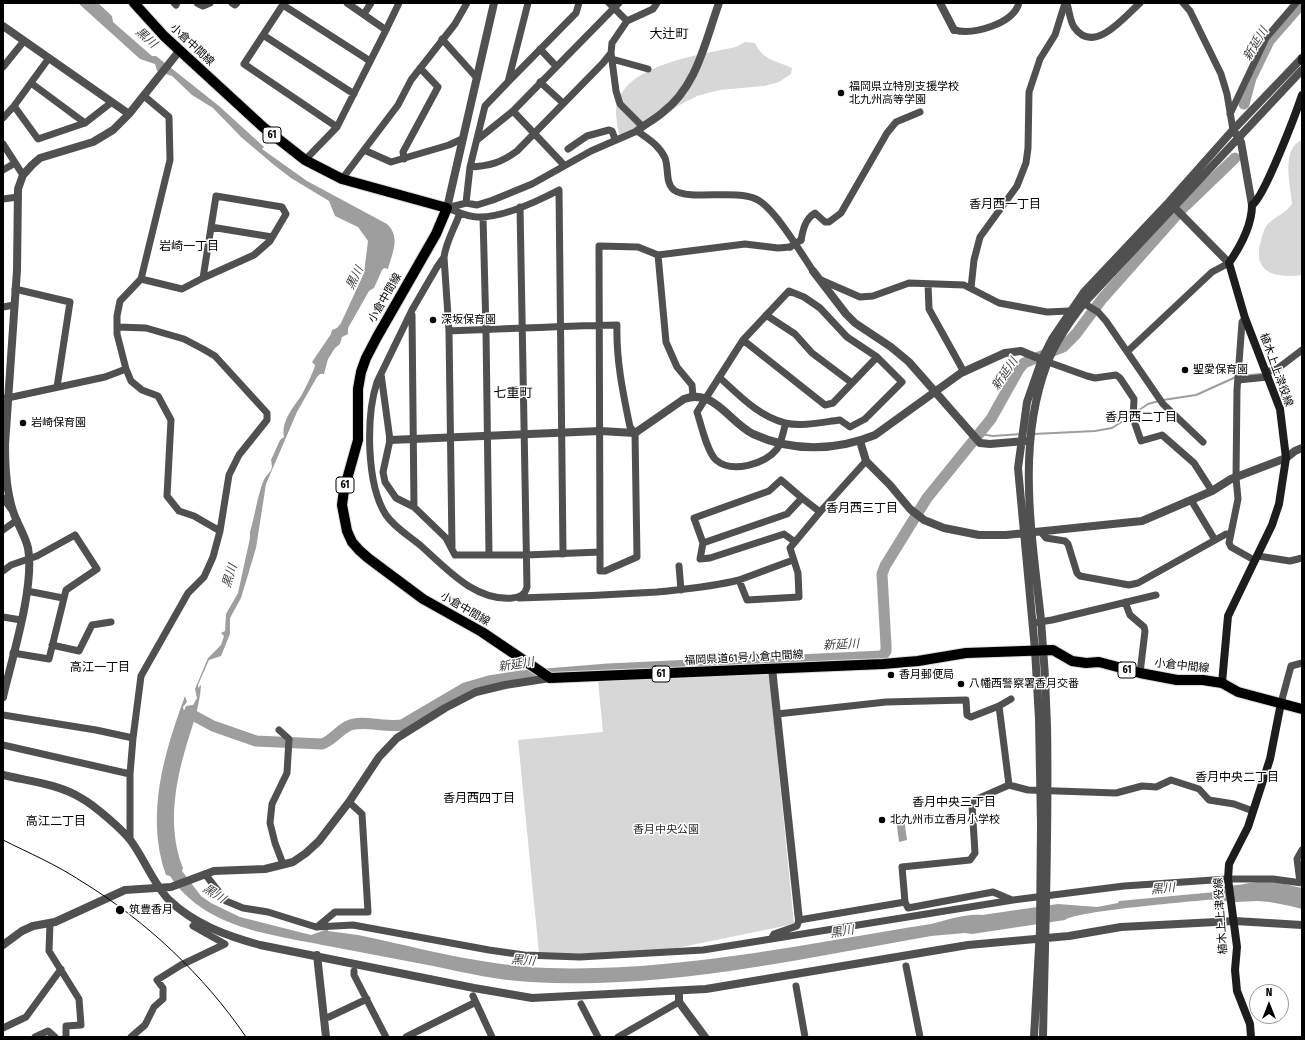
<!DOCTYPE html>
<html>
<head>
<meta charset="utf-8">
<style>
	body { margin:0 }
	#map { position:relative; width:1305px; height:1040px; overflow:hidden; background:#fff; font-family:"Fira Sans Condensed",sans-serif }
	canvas { display:block }
	.frame { position:absolute; inset:0; border:4px solid #000; pointer-events:none }
	.north { position:absolute; left:1249px; top:984px; width:40px; height:40px; box-sizing:border-box; background:#fff; border:1px solid #999; border-radius:50%; rotate:0deg; font-size:11px; font-weight:700; line-height:16px; text-align:center; color:#000 }
	.north::after { content:''; display:block; margin:auto; width:14px; height:18px; background:#000; clip-path:polygon(50% 0,100% 100%,50% 72%,0 100%) }
</style>
</head>
<body>
<div id="map">
<canvas width="1305" height="1040"></canvas>
<div class="frame"></div>
<div class="north">N</div>
</div>
<script>
const ctx = document.querySelector('canvas').getContext('2d');
ctx.lineJoin = 'round';
function fillPath(path, color) { ctx.fillStyle = color; ctx.fill(path, 'evenodd'); }
function trace(path, color, width, dash) { ctx.strokeStyle = color; ctx.lineWidth = width; ctx.lineCap = dash ? 'butt' : 'round'; ctx.setLineDash(dash || []); ctx.stroke(path); }
function label(font, color, halo, rows, align = 'center') {
  ctx.font = font + ' "Fira Sans Condensed","Noto Sans JP",sans-serif'; ctx.lineWidth = 3; ctx.setLineDash([]); ctx.textBaseline = 'middle'; ctx.strokeStyle = halo; ctx.fillStyle = color; for (const [text, x, y, turn = 0] of rows) {
    ctx.save(); ctx.translate(x, y); ctx.rotate((+turn || 0) * Math.PI / 180); ctx.textAlign = isNaN(turn) ? turn : align; if (halo) ctx.strokeText(text, 0, 0); ctx.fillText(text, 0, 0); ctx.restore();
  }
}
fillPath(new Path2D(`
	M745,42L755,43C762,60 777,61 792,68L791,74L779,82L764,86L719,90L697,96L668,111L639,133L620,135C617,127 617,122 616,114C615,65 700,55 736,47Z
	M1302,140V275C1279,278 1253,275 1260,244C1262,238 1263,229 1268,224C1276,216 1286,213 1292,204C1291,186 1280,149 1302,140Z
	M769,673L794,924L662,951L583,954L539,953L518,740L603,732L598,681Z`), '#d7d7d7');
fillPath(new Path2D(`
	M78,3H98L112,16L113,22L152,56H156L219,106L264,147L262,149L307,181L387,224C401,237 392,254 388,269L384,268L382,270L374,288L369,291L348,328V334L342,337L340,344L335,348L328,359L324,374H320L317,377L297,412L266,484L256,548L241,598L230,618V634L221,656L209,660L198,685V688L201,685C200,703 195,718 189,737C176,778 166,826 183,868L182,871L201,896L211,903L240,917L311,935L328,929V931L358,935C420,948 484,966 548,968C678,972 804,944 931,924C946,920 968,913 982,915L1058,904L1097,907L1118,903L1119,901L1215,892L1221,889L1224,886C1236,886 1247,883 1258,882C1272,880 1288,885 1302,888V909C1288,905 1273,902 1258,901C1244,901 1231,904 1218,899C1196,901 1075,911 1065,920L972,934L965,933L931,936C799,959 666,990 530,982C498,980 465,973 433,966C398,959 363,953 328,946C270,934 205,929 170,876L166,875C145,816 164,753 185,696L187,702L183,707L184,711L186,706L193,705L197,698L195,689L208,658L221,645L224,636L221,633L225,631L226,614L238,593L250,538V532C255,515 257,498 263,482C268,470 274,474 271,460L280,440L284,437C281,421 293,408 301,396C304,391 314,371 315,365L312,362L331,334L332,330L337,328L341,323L364,273L368,241L358,227L335,216L329,201L291,178L274,165L241,137L213,108L192,95L172,76L157,71L155,64L140,59Z
	M904,818L907,840L899,842L896,819Z`), '#9e9e9e');
trace(new Path2D(`
	M1240,376L1261,374
	M1163,400L1196,395L1236,377
	M1136,412L1148,404L1159,401
	M980,434L993,436L1021,434
	M1033,434L1095,431L1112,428L1131,416`), '#9e9e9e', 2);
trace(new Path2D(`
	M1244,104L1251,78L1269,41L1302,3
	M189,713L213,726L256,741L322,744C333,740 338,731 348,726C361,719 386,728 402,725L465,688L489,681L521,676L608,669L882,656L886,651V645L882,574L885,566L927,498L991,419L1019,369L1024,363L1063,347L1076,334L1102,299L1181,210L1235,158`), '#9e9e9e', 11);
const primary = new Path2D(`
	M134,3L164,36L263,127L305,160L342,179L447,208L436,234L377,337L366,358L361,372L358,389V440L344,490L342,505L347,531L352,542L359,550L368,558L423,599L482,632L550,678L883,664L918,661L966,653L1053,650L1072,661L1086,663L1099,662L1140,673L1177,680H1203L1222,683L1238,692L1302,709`);
trace(primary, '#dbdbdb', 12);
trace(new Path2D(`
	M174,3L176,5L177,3
	M197,3L203,6L210,3
	M232,3L235,5L237,3
	M284,3L263,35L354,94
	M528,3L508,82L576,13L579,3
	M609,3L627,21
	M1067,3C1069,10 1070,21 1074,27C1094,56 1124,17 1140,3
	M1183,3L1190,11L1221,74L1227,94L1233,130
	M283,5L370,61
	M364,14L371,3
	M386,30L399,3
	M954,30C974,35 1013,24 1019,3
	M263,35L244,64L337,127
	M442,39L477,78
	M540,49L556,66
	M611,53L616,91L620,104L642,126
	M612,59L648,69
	M3,67L24,41
	M540,82L563,103
	M31,83L85,123
	M144,96L169,117L170,160L141,279L120,301L117,316V334L126,369L131,381L142,390L158,396L171,420L167,496L179,511L194,516L220,531
	M14,106L38,139L85,123L112,102
	M513,111L564,165
	M1230,114L1266,38L1296,3
	M3,118L14,106L49,58
	M477,140L513,111L619,3
	M3,144L23,175
	M568,149L587,136L609,130L612,131L615,139
	M364,150L391,162L449,145L462,139
	M404,159L403,152L438,87L420,68
	M305,160L337,127L386,30L347,3
	M470,167C489,166 501,163 517,151L603,63L611,53L612,43L627,21L653,9L657,3
	M3,170L15,163
	M342,179L398,105L411,80L455,24L467,3
	M216,196L282,207L286,214L270,241L254,255L203,278Z
	M3,199L18,197
	M466,203L470,167L485,106L508,82
	M447,208C456,211 467,217 477,217C501,218 538,201 559,190L563,554
	M447,208L466,203L477,205L493,200L532,184L591,151L637,131C648,139 659,145 665,158C669,168 665,183 674,190C689,201 735,189 756,199C774,207 801,253 813,271
	M483,217L486,330L489,555
	M211,227L272,237
	M801,240C803,230 805,219 815,213L825,222H829L841,213L887,133L896,122L920,112
	M658,255L666,342L677,367L692,385L693,396
	M444,257L437,267L412,310L377,382C366,416 366,484 386,515C394,527 409,536 420,545C446,568 474,601 512,598C520,597 525,595 527,587L520,207
	M141,279L182,289L203,278
	M821,280L860,297L873,296L909,283L964,285L999,303L1047,312L1069,311
	M928,284L929,309L964,372
	M971,288L974,260L980,237L1017,186L1026,163L1028,148L1029,92L1040,59L1055,35L1065,3
	M15,289L70,302L57,387
	M1080,301L1098,312L1106,321L1163,404L1203,442
	M3,307L14,305
	M412,315L414,507
	M766,315L795,334L812,353L852,383
	M1245,318L1242,322L1237,390L1236,478L1238,499L1229,543L1231,547L1254,560
	M117,327L146,328L184,339L203,349L215,356L267,413V420L239,455L229,475L220,531L213,557L204,577L188,593L141,676L133,738L130,774V839
	M449,331C505,329 561,326 617,325C616,360 623,393 630,427L635,433L637,557L605,571H600V552L599,246L638,247L658,255L745,244L778,248L790,247
	M743,340L825,405L833,403L877,357
	M1128,351L1212,272L1229,263
	M1048,362L1087,376L1095,378L1116,375L1120,378L1134,399L1133,418L1141,441L1162,435L1194,463L1212,491
	M1266,372L1277,369L1302,350
	M381,374L390,440L383,472L385,482L396,498L414,507L446,538L455,555H526L600,552
	M719,377C739,395 758,416 785,423C802,427 823,422 840,420L850,427L865,419L902,382L877,357L847,337L820,308L804,297L789,291L743,340L697,412C701,424 707,452 716,460C732,474 765,464 777,449C782,442 783,431 786,423
	M1238,380L1268,377
	M3,399L105,377L126,369
	M3,498L11,509
	M1191,500L1215,540
	M3,530L17,520
	M1041,532L1046,538L1065,541L1068,544L1077,573L1080,576L1129,585L1138,583L1226,534L1230,535
	M795,542L784,534L710,558L700,559L703,543L787,514L802,498L820,512
	M703,543L694,518L769,491L781,480L802,498
	M452,547L449,331L444,257C446,242 455,227 460,213
	M1258,556L1290,561L1302,558
	M679,566L681,590
	M3,571L11,565L37,556L75,535L97,569L66,590L49,659L13,653
	M739,580L793,560
	M27,591L63,598
	M519,598C565,597 611,595 657,592C685,589 712,587 739,580L747,600L799,597L798,573L790,548L820,512L866,461
	M1125,602L1130,615L1144,627L1145,631L1140,673
	M3,617L21,620
	M1033,623L1052,620L1156,595
	M52,645L79,651L92,625L111,622
	M1281,703L1291,666L1302,663
	M999,706L1009,785
	M777,714L886,702L966,700L967,715L971,717L999,706L1011,699
	M3,715L96,730L133,738
	M279,730L289,739L287,773L272,804L270,823L275,843L283,864
	M3,745L130,774
	M205,874L226,901L243,908L268,912L316,927L353,925L489,950L524,955L580,957L703,950L1013,900L1124,886L1228,879H1273L1302,883
	M1300,882L1297,859L1302,850
	M1012,900L993,892L908,908L905,902L902,867L970,860L975,853L972,805L975,800L1009,785L1028,790L1116,793L1142,786L1156,787L1171,780L1199,789L1209,800L1234,804L1253,811
	M50,923L49,951L79,999L81,1025L66,1026V1037
	M317,927L335,912H368L362,814L349,802
	M771,939L774,934L797,926L799,920L905,902
	M906,966L920,1037
	M354,971V975L386,1037
	M796,986L805,1037
	M473,996L492,1037
	M581,1004L598,1037
	M324,1018L329,1017L367,999
	M3,1028L26,1017L61,969
	M35,1037L48,1031L55,1037
	M131,1037L145,1025L154,1007L163,999V988L157,980L181,965L225,944L193,926L197,921
	M406,1037L474,1003
	M618,1037L679,1002`), '#505050', 7);
trace(new Path2D(`
	M940,3L954,30
	M3,26L129,114
	M637,131C645,124 654,120 662,113C697,87 705,42 719,3
	M1236,134L1241,142L1252,205
	M1171,204L1229,263
	M447,208L494,3
	M813,271L846,314L855,323L891,347L909,362L980,443L990,444L1025,441
	M390,440L600,431L635,433L684,399C714,388 729,422 753,434C792,452 836,451 875,435L961,373L1005,353L1021,351L1045,361
	M860,441L866,461L890,485L910,509L924,520L944,528L979,535H1006L1142,521L1212,491L1231,479L1286,458L1295,451L1302,448
	M772,668L799,920
	M3,697C12,658 35,586 28,548C25,535 17,524 13,511C6,490 5,467 5,445L17,270L18,189L23,175L32,165L40,158L93,142L113,130L129,114L180,50
	M3,775C28,781 59,784 81,798C94,805 123,830 131,841C145,860 153,883 169,900C194,924 227,936 260,945L474,988L532,998L706,989L968,945L1069,936L1121,927L1235,921L1302,925
	M3,945L22,931L33,926L55,922L125,890L171,887L214,871L265,869L293,862L306,853L319,841L349,802L379,757L397,738L445,708L476,692L505,685L550,678
	M317,955L326,1037
	M679,992V1002L705,1037
	M1034,1037L1040,930L1041,824L1039,719L1035,650L1018,468L1027,402L1042,359L1052,339L1084,292L1169,202L1233,130L1301,59
	M1043,1037C1045,933 1049,829 1047,725C1046,690 1044,655 1041,620C1032,535 1016,446 1047,364C1055,342 1070,321 1084,303L1302,70`), '#505050', 8);
trace(new Path2D(`
	M1302,58V61
	M1222,683L1228,616L1272,525L1279,504L1286,458L1280,409L1245,318L1229,263C1240,247 1252,225 1252,205C1264,198 1296,113 1302,95
	M1251,1037L1250,1024L1237,991L1235,970L1237,947L1228,879L1229,864L1248,827L1270,759L1281,703`), '#1d1d1d', 8);
trace(primary, '#000', 10);
trace(new Path2D(`
	M3,840C29,853 57,865 81,881C145,920 204,975 246,1037`), '#000', 1);
trace(new Path2D(`
	M790,247L801,240`), '#505050', 7);
for (const [x, y, r, color] of [
	[841,93,4,"#000"],
	[433,320,4,"#000"],
	[1185,370,4,"#000"],
	[23,423,4,"#000"],
	[891,675,4,"#000"],
	[961,684,4,"#000"],
	[882,820,4,"#000"],
	[120,910,5,"#000"]
]) { const dot = new Path2D(); dot.arc(x, y, r, 0, 2 * Math.PI); ctx.fillStyle = color; ctx.fill(dot); trace(dot, '#fff', 1.5); }
for (const [x, y, w] of [
	[272,135,18],
	[345,485,18],
	[1127,670,18],
	[661,674,18]
]) { const box = new Path2D(); box.roundRect(x - w / 2, y - 8, w, 16, 3); ctx.fillStyle = '#fff'; ctx.fill(box); trace(box, '#000', 1); }
label('bold 10px', '#000', null, [
	["61",272,135],
	["61",345,485],
	["61",1127,670],
	["61",661,674]
]);
label('11px', '#000', '#fff', [
	["小倉中間線",192,45,43],
	["小倉中間線",385,298,-60],
	["植木上上津役線",1276,370,70],
	["小倉中間線",465,609,30],
	["福岡県道61号小倉中間線",744,658,-3],
	["小倉中間線",1182,666,6],
	["植木上上津役線",1221,916,-94]
]);
label('11px', '#000', '#fff', [
	["福岡県立特別支援学校",849,87],
	["北九州高等学園",849,100],
	["深坂保育園",441,320],
	["聖愛保育園",1193,370],
	["岩崎保育園",31,423],
	["香月郵便局",899,675],
	["八幡西警察署香月交番",969,684],
	["北九州市立香月小学校",890,820],
	["筑豊香月",129,910]
], 'left');
label('11px', '#2e2e2e', '#fff', [
	["香月中央公園",666,830]
]);
label('italic 12px', '#3f3f3f', '#fff', [
	["黒川",146,38,41],
	["新延川",1256,44,-59],
	["黒川",355,278,-64],
	["新延川",1005,374,-56],
	["黒川",230,576,-73],
	["新延川",841,645,-3],
	["新延川",516,665,-9],
	["黒川",1163,889,-5],
	["黒川",214,894,33],
	["黒川",842,932,-9],
	["黒川",523,961,5]
]);
label('12px', '#000', '#fff', [
	["香月西一丁目",1005,205],
	["岩崎一丁目",189,247],
	["香月西二丁目",1141,418],
	["香月西三丁目",862,509],
	["高江一丁目",100,668],
	["香月中央二丁目",1237,778],
	["香月西四丁目",479,799],
	["香月中央三丁目",954,803],
	["高江二丁目",56,822]
]);
label('13px', '#000', '#fff', [
	["大辻町",669,34],
	["七重町",513,393]
]);
</script>
</body>
</html>
